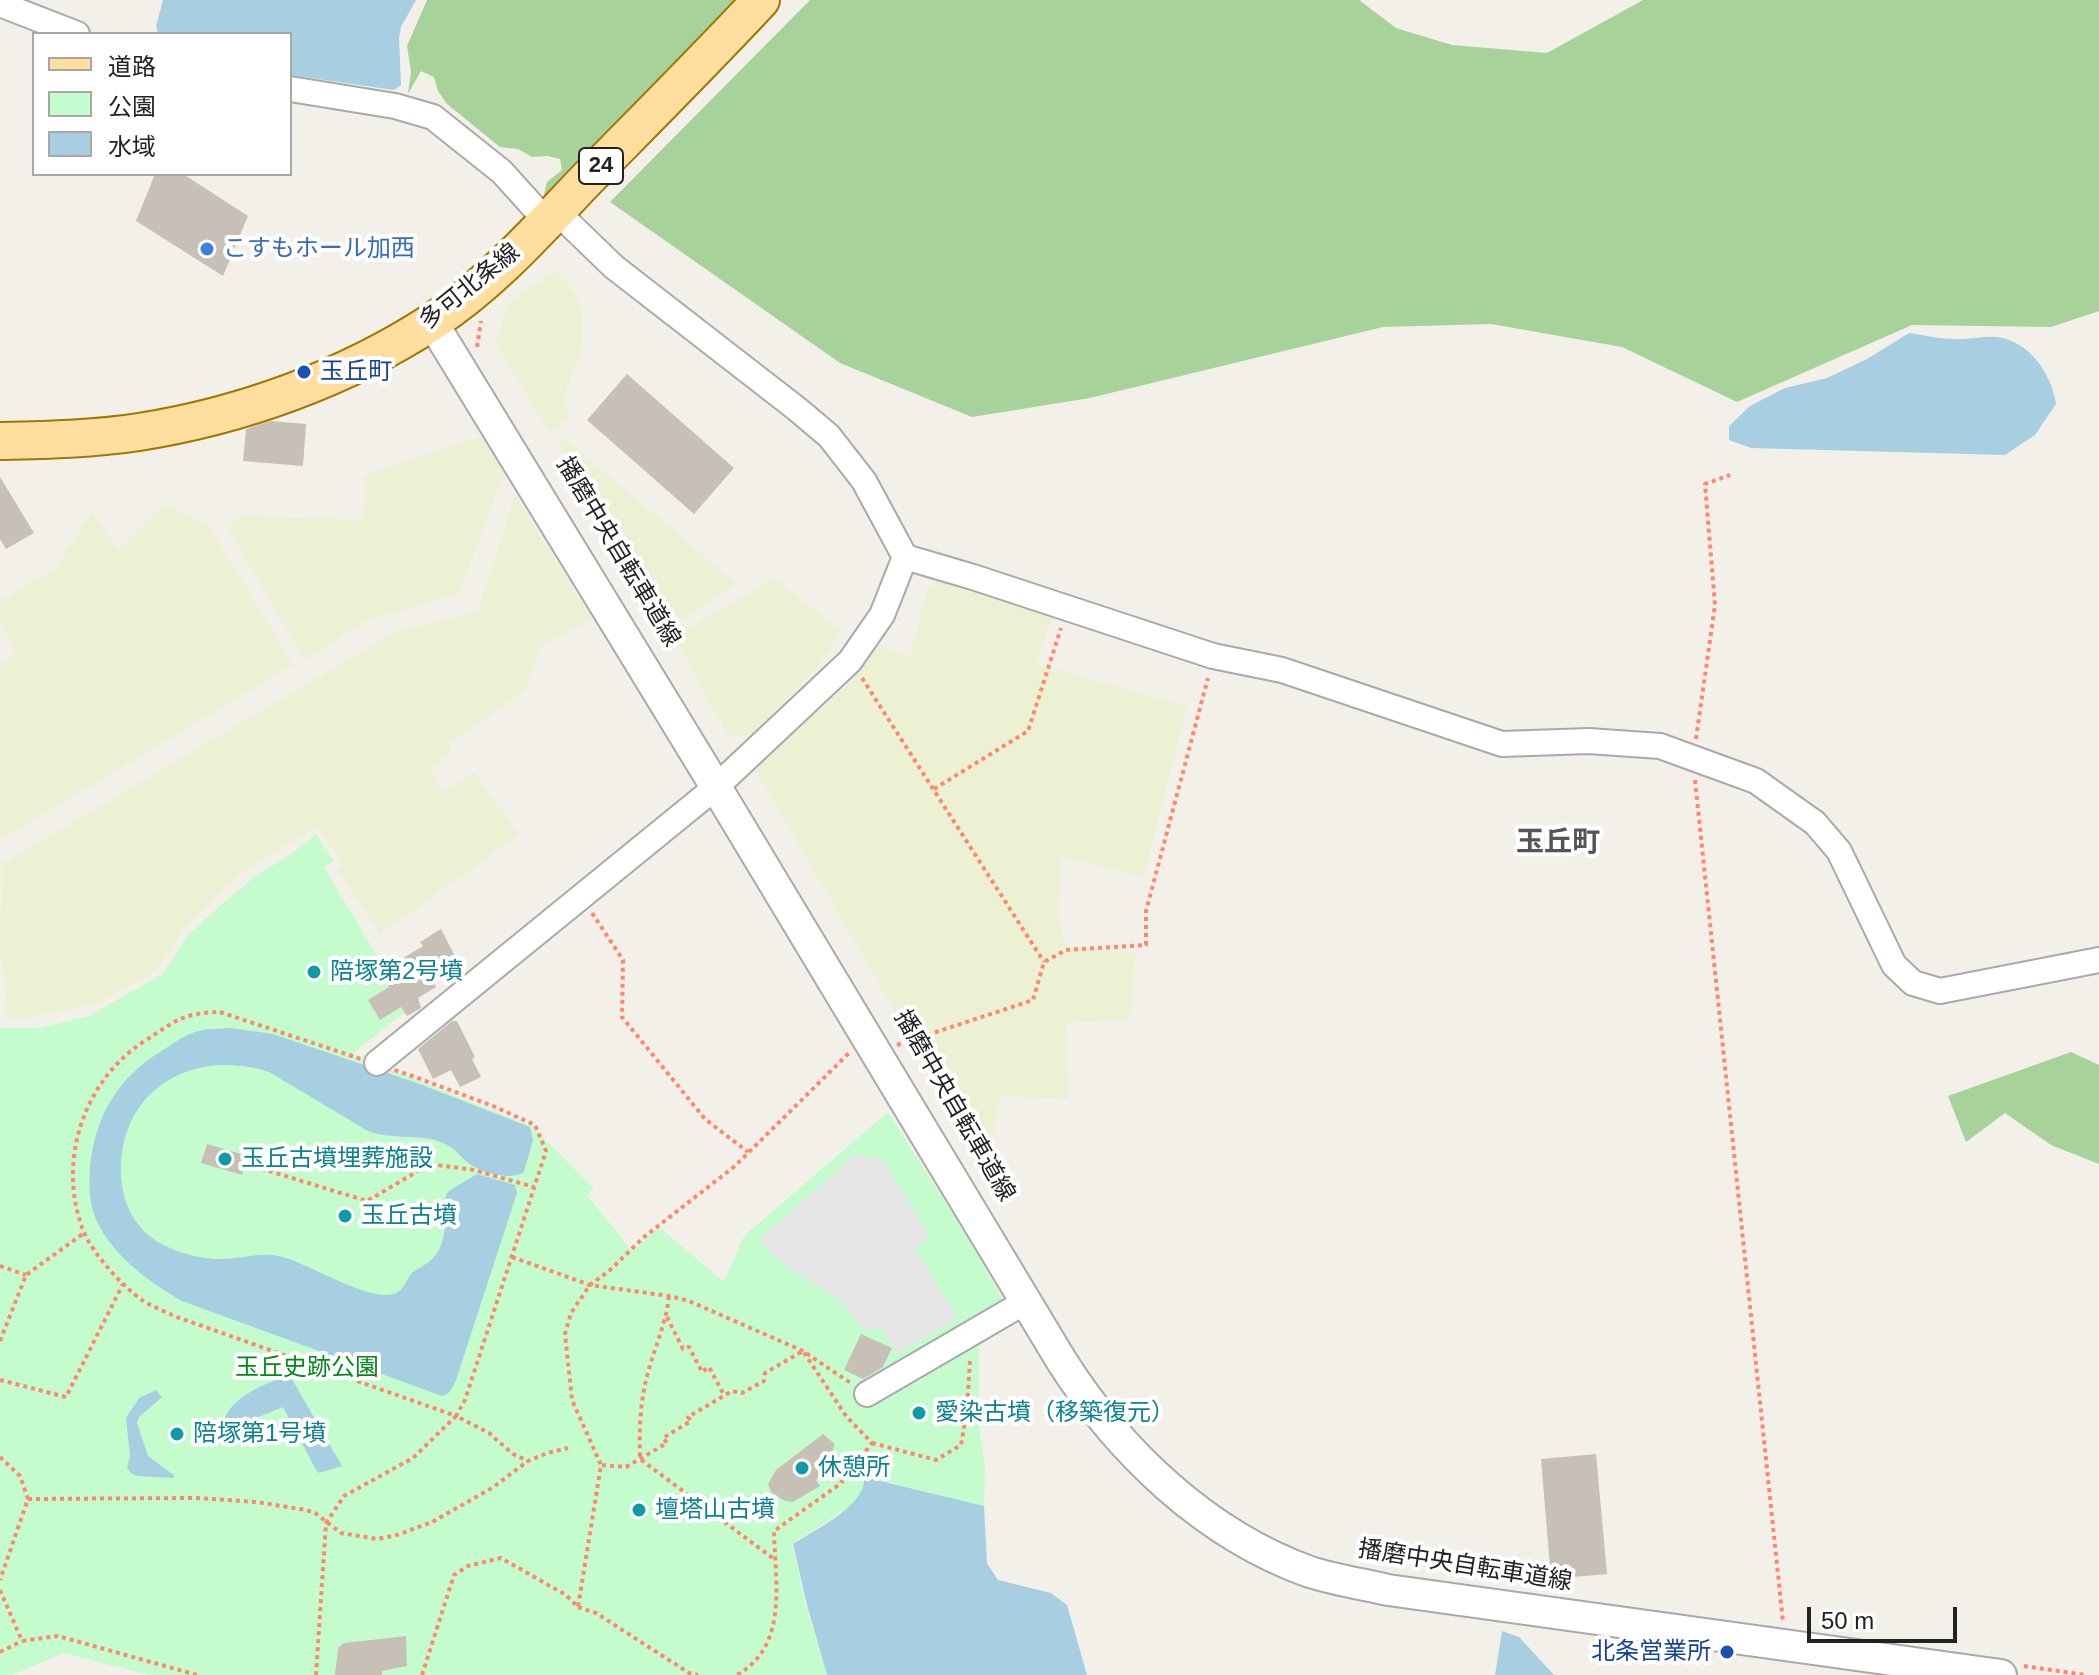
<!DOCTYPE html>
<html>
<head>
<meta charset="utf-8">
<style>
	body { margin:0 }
	#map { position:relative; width:2099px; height:1675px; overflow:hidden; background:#f2f0e8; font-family:Helvetica,"Noto Sans JP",sans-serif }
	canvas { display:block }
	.legend { position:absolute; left:32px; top:32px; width:260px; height:144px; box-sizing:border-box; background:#fff; border:2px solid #a7a7a7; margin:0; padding:10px 14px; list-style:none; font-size:24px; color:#222 }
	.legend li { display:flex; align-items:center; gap:16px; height:40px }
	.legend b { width:40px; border:2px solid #a7a7a7 }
	.scale { position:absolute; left:1807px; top:1607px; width:150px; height:36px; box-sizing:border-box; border:4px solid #222; border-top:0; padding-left:10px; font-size:24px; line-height:28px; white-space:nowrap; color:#222; -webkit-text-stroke:6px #fff; paint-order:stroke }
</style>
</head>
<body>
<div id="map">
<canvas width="2099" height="1675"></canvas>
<ul class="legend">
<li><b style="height:10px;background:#ffdea0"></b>道路</li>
<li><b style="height:22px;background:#c5fcce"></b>公園</li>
<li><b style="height:22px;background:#a7cfe1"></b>水域</li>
</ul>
<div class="scale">50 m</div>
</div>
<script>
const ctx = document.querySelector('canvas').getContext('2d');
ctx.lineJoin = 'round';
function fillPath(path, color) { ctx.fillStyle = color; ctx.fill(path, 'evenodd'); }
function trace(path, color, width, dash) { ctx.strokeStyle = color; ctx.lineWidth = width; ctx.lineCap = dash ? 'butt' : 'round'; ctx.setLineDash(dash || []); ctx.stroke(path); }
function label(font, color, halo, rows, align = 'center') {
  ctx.font = font + ' Helvetica,"Noto Sans JP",sans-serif'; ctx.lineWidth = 8; ctx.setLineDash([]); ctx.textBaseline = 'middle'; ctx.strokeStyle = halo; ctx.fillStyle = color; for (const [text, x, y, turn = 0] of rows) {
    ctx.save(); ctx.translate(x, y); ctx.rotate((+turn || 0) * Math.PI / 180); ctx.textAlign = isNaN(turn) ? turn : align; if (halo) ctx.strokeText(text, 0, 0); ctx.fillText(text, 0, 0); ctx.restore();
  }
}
fillPath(new Path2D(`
	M556,271L578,296L582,315V351L566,389L565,404L571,418L549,432L495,342L509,302Z
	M485,435L506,468L459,594L370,619L305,660L227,528L242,516L363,520L367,491L363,476Z
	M565,439L736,583L670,629L559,443Z
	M515,495L592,619L540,647L526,690L448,744L452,753L430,768L442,792L474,772L519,835L380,934L337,870L344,865L317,826L245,871L217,895L187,924L157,970L98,1004L19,1019L6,1017L7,994L0,951L2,864L397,631L478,611Z
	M164,504L209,526L293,665L0,840V666L17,652L0,621V601L55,569L92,512L118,550Z
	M939,574L1054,614L1036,664L1187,707L1144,877L1061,857L1058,920L1067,946L1136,952L1130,1019L1066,1023L1068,1099L1000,1096L987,1171L754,767L855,679L857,663L872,641L910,657L928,586H934Z
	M774,578L841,632L818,666L752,735L728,736L675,637Z`), '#ecf1d3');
fillPath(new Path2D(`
	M427,0H749L556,206L544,194L547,182L562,170L560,159L547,156L532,157L518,149L500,147L447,104L438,91L434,77L421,71L408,94L411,72L407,46Z
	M810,0H1359L1396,28L1452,45L1547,53L1643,0H2099V311L2051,327L1912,325L1737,402L1622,347L1491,324L1383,327L1090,398L972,417L840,363L610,202Z
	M2071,1052L2099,1065V1164L2051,1145L2005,1113L1966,1142L1948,1096Z`), '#a7d39b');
fillPath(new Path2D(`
	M316,834L334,861L324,867L409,1009L352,1054L532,1126L594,1189L587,1195L632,1251L659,1227L724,1282L744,1236L888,1112L966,1235L1015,1321L979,1346V1425L985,1470L984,1506L868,1478L863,1481V1492L855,1503L792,1544L806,1606L827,1675H148L64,1653L13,1675H0V1028H39L89,1016L164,973L187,936L212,913L253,878L294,852Z`), '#c5fcce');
fillPath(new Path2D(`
	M856,1154L883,1160L930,1237L915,1249L958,1318L897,1354L881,1328L864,1330L841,1301L787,1266L758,1241Z`), '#e6e6e6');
fillPath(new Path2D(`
	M163,0H416L401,27L399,38L401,85L394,90L290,75V34H158L156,26Z
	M1909,333C1924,335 1939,339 1953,339C1968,340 1983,336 1997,337C2029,341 2052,374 2056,404L2035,435L2005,455L1751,448L1729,440V426L1750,406L1785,388L1827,378L1867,359Z
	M231,1028L273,1034L417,1083L530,1127L533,1140L524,1172C512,1181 483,1173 471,1165C462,1159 457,1150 447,1145C424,1132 394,1141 368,1131L269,1072C194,1048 120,1088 121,1172C121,1194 129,1217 145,1232C164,1250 199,1260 224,1259C243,1258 261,1252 279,1256C306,1261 375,1307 398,1292C405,1288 406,1279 412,1273C418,1268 426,1265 432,1259C449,1244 444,1215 446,1195L449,1191L477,1174L515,1185L517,1193L456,1380C452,1388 451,1394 442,1396L182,1301C148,1282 105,1250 93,1211C89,1197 89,1183 90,1169C94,1117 118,1077 163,1050C173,1044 183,1036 195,1032C206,1028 219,1029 231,1028Z
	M289,1374L342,1466L319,1473L316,1470L283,1407L231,1428L225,1417C237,1393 266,1385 289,1374Z
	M156,1390L162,1397L139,1417L137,1423L148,1456L175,1476L173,1478L137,1476L132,1474L127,1468L130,1456L126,1418L139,1398Z
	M868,1478L984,1506L987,1563L998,1580L1051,1593L1067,1605L1087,1675H827L807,1605L793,1544C814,1530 862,1508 864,1481Z
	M1502,1631L1519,1637L1554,1675H1495Z`), '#a7cfe1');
fillPath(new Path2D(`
	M155,174H183L248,216L223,276L136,221Z
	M627,374L734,468L694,514L587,420Z
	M271,421L306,424L303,466L243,461L246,429Z
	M0,477L34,533L6,549L0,539Z
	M441,929L460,966L434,982L436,987L418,998L421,1008L407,1016L401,1007L380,1020L368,1000L389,987L380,972L423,946L420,942Z
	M452,1021H457L475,1057L472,1059L481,1077L460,1087L451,1070L433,1079L418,1049Z
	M207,1144L248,1156L242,1175L201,1163Z
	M861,1334L892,1348L883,1367L863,1379L844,1370Z
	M823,1434L835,1444L827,1466L816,1480L820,1486L793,1502L785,1501L771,1492L768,1484L776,1470Z
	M1596,1454L1607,1574L1551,1579L1541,1459Z
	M406,1636L407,1666L382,1671V1675H335L338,1648L344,1643Z`), '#c7c0b7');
const minor = new Path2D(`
	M0,4L77,34
	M290,89L395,106L433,117L502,172L547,222
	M556,211L614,267L797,409L829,436L864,481L905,557L973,577L1213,656L1282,670L1502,744L1589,741L1660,746L1756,781L1815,823L1839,851L1894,965L1913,983L1940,991L2099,960
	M377,1063L716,787L850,661L882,615L905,557
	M867,1394L1025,1302`);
const tertiary = new Path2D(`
	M432,322L716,787L1061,1360C1119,1452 1206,1535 1310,1572C1335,1580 1363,1584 1388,1590L2001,1675`);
const primary = new Path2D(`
	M0,441C46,440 94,439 139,432C241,416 346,378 432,322C492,283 539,229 588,178C646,119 705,60 761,0`);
trace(minor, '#a9a9a9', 28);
trace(tertiary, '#a9a9a9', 34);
trace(primary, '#9f7800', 40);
trace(new Path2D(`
	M477,347L481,321
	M862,678L1044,962
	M1696,739L1715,605L1705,484L1730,475
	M1695,780L1783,1622
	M934,789L1028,731L1061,628
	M592,913L623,960L622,1017L705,1119L748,1152
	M220,1012L415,1077L493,1106L535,1125L546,1151L465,1400L456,1416L174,1316C164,1311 151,1306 142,1300C122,1286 92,1253 83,1230C57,1162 83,1082 143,1042C175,1022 180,1013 220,1012Z
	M897,1045L1033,1000L1044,962L1066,950L1146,945V911L1208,678
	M246,1164L367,1201L430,1164L474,1170L534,1187
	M512,1257L590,1285L669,1296L689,1301L803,1351L852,1384
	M0,1266L26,1275
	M669,1296C666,1324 654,1349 647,1376C640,1404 639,1431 640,1459L774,1559
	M667,1317L683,1349L689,1347L702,1372L709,1367L724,1395
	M0,1341L26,1275L84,1233
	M0,1380L66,1397L123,1284
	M872,1443L936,1460L961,1445L967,1409L970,1360
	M0,1457L20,1476L28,1499L0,1580
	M602,1465L626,1467L667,1443L663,1438L691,1421L688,1417L732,1391L742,1393L764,1381L765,1373L803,1351L846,1416L872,1443L840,1484L774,1531C775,1583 789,1645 737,1675
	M28,1499L197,1498L257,1502L306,1510L315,1513L341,1533L377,1539L397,1535L432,1522L492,1488L528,1461L547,1453L568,1448
	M0,1590L22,1641L58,1636L197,1675
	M578,1607L596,1613L689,1673L698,1675
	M0,1652L22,1641
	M2024,1666L2085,1675
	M316,1675L326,1523L344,1496L413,1458L456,1416L489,1433L513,1454L528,1461
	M422,1675L454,1575L468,1566L501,1558L566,1595L578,1607L601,1465L572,1400L565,1334L571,1313L590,1285L609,1271L644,1237L735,1166L850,1052`), '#ff886c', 4, [4, 4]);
trace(minor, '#fff', 24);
trace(tertiary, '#fff', 30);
trace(primary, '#ffdea0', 36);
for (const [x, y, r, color] of [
	[207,249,8,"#3f7fe0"],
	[304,372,8,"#1a4fb4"],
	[314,972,8,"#0f9aa8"],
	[225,1159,8,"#0f9aa8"],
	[345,1216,8,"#0f9aa8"],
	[919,1413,8,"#0f9aa8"],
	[177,1434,8,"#0f9aa8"],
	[802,1468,8,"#0f9aa8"],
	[639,1510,8,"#0f9aa8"],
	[1727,1652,8,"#1a4fb4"]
]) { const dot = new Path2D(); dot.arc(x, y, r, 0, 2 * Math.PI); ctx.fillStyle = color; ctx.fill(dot); trace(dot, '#fff', 3); }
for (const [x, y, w] of [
	[601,166,44]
]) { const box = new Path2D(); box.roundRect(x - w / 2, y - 18, w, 36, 6); ctx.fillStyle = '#fff'; ctx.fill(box); trace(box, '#222', 2); }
label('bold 22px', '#222', null, [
	["24",601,166]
]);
label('24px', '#366cbe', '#fff', [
	["こすもホール加西",223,249]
], 'left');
label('24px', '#222', '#fff', [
	["多可北条線",470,287,-39],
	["播磨中央自転車道線",618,552,59],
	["播磨中央自転車道線",954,1106,60],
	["播磨中央自転車道線",1465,1566,9]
]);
label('24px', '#164399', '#fff', [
	["玉丘町",320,372],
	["北条営業所",1711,1652,"right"]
], 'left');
label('24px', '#0d838f', '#fff', [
	["陪塚第2号墳",330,972],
	["玉丘古墳埋葬施設",241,1159],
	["玉丘古墳",361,1216],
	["愛染古墳（移築復元）",935,1413],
	["陪塚第1号墳",193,1434],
	["休憩所",818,1468],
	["壇塔山古墳",655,1510]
], 'left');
label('24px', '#07881d', '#fff', [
	["玉丘史跡公園",307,1368]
]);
label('bold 28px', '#555', '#fff', [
	["玉丘町",1558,843]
]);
</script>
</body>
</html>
